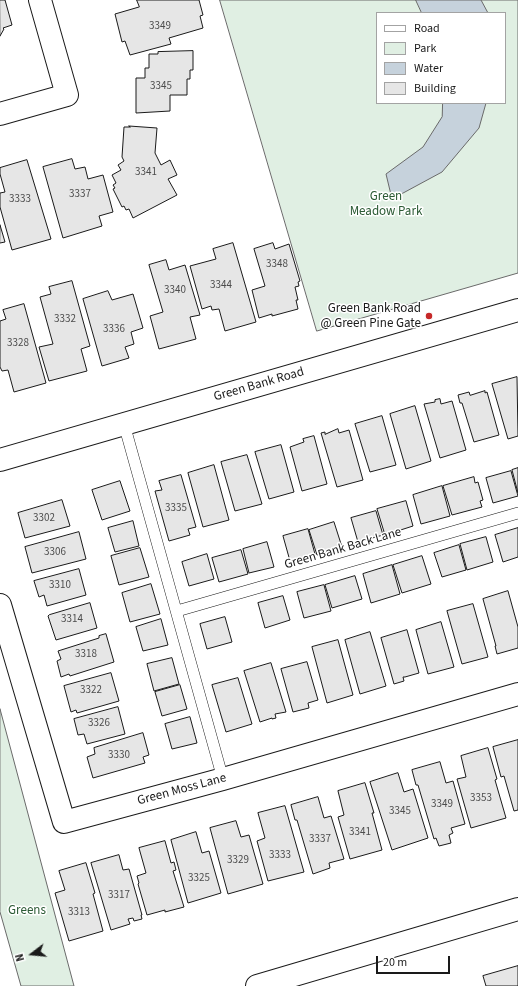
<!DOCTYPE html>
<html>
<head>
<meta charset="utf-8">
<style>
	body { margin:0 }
	#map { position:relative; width:518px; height:986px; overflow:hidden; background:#fff; font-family:"Source Sans 3",sans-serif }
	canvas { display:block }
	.legend { position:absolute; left:376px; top:12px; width:130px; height:92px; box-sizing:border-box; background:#fff; border:1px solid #a3a3a3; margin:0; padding:5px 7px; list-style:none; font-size:12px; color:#1a1a1a }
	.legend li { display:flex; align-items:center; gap:8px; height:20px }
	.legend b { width:20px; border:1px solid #a3a3a3 }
	.north { position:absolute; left:12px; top:934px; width:40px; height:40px; -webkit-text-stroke:3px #fff; paint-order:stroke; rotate:254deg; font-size:11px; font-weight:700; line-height:16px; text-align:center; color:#1a1a1a }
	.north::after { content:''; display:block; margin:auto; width:14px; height:18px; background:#1a1a1a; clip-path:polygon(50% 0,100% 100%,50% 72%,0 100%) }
	.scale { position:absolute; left:376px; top:956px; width:74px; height:18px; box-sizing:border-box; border:2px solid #1a1a1a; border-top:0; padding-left:5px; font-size:12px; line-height:14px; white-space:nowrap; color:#1a1a1a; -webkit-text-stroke:3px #fff; paint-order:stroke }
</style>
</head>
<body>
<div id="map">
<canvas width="518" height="986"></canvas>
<ul class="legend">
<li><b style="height:5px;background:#fff"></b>Road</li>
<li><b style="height:11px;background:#e0efe3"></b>Park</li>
<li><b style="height:11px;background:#c6d2dc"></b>Water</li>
<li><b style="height:11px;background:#e6e6e6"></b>Building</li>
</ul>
<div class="north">N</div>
<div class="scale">20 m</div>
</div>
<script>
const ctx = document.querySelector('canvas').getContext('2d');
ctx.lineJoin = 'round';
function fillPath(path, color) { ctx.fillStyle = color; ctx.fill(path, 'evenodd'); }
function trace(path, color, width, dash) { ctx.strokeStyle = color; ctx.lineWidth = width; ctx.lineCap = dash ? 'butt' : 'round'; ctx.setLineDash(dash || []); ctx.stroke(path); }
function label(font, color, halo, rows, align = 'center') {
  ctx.font = font + ' "Source Sans 3",sans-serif'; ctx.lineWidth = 3; ctx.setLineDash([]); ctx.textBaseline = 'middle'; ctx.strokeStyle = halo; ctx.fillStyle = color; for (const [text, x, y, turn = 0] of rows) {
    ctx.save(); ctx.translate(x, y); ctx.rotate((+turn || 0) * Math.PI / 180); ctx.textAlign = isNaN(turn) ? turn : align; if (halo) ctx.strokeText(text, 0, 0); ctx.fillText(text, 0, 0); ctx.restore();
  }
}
const green = new Path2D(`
	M220,0H518V273L317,331ZM377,13H505V103H377Z
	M0,709L74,986H21L0,912Z`);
fillPath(green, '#e0efe3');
trace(green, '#6a6a6a', 1);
const water = new Path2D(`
	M416,0H481L488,13H422Z
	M443,103H486L479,128L442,172L392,199L386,174L423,147L442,117Z`);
fillPath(water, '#c6d2dc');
trace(water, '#6a6a6a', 1);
const building = new Path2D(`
	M0,0H5L12,25L3,28L4,29L0,36Z
	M137,0H199L203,15L200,16L203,28L169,38L171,44L130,55L125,41L122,42L115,14L139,7Z
	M193,51V70H190V79H187V95H170V111L136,113V78H145V68H149V54H158V52Z
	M129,126L157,128L155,153L161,165L170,160L177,175L168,179L177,195L133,218L129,209L126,210L124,206L122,207L113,189L115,188L113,185L116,183L112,175L121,170L118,165L124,161L122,157L124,127H130Z
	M72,159L75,169L85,167L88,179L103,175L113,212L99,216L102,226L63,238L43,167Z
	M27,160L51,239L12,250L0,207V193L5,192L0,174V168Z
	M0,225L5,242L0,243Z
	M233,243L256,322L225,331L219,309L212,310L211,306L202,309L190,266L216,259L213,249Z
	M273,243L275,249L289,244L300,281L298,282L299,286L295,287L298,300H296L298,309L272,316V314L259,318L252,290L265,286L254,249Z
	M166,260L169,270L185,265L200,315L190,317L196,339L159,349L150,316L163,312L149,265Z
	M72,281L90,346L81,349L87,371L49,381L39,347L53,344L40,297L51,294L49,287Z
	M108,291L112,300L133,294L143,328L131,332L134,344L125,347L129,358L102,366L83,299Z
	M24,304L46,383L14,392L8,370L2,371L0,367V321L6,319L3,310Z
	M517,377L518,436L508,439L492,384Z
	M485,391V393L487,392L499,435L474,442L462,403H460L458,395L469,392L470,395Z
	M440,399L441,404L452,401L466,450L440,458L424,404L435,402V400Z
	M415,406L431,461L406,469L390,414Z
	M382,416L396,465L370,472L355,424Z
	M338,429L339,433L349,430L363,480L337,487L321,433L325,432V434Z
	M314,436L327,484L302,491L290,447L304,442L303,439Z
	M281,445L294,492L269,499L255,452Z
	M247,455L262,504L235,511L221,462Z
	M214,465L229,520L203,527L188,473Z
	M518,468V493L512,470Z
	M511,471L518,496L493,503L486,478Z
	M181,475L196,527L188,529L190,535L169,541L155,491L162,490L159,481Z
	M474,477L475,483L478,482L483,500L480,501L482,507L452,515L443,486Z
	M120,481L130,511L102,520L92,490Z
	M442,486L450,516L421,524L413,495Z
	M62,500L70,526L25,538L18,513Z
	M406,501L413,526L385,535L377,509Z
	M376,511L383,535L358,542L351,518Z
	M133,521L139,546L115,552L108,528Z
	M334,522L342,547L317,555L309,530Z
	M518,528V557L503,562L495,535Z
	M308,529L315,554L290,561L283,536Z
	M79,532L86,559L32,573L25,547Z
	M486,537L493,562L467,570L460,544Z
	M267,542L274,567L249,573L243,549Z
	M459,545L466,570L442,577L434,553Z
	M140,548L149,577L119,585L111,556Z
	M241,550L248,574L219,582L212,558Z
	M207,554L214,579L189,586L182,562Z
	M422,556L431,584L402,593L393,565Z
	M392,565L400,594L371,603L363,574Z
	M79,569L86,595L47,606L44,595L39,597L34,581Z
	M355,576L362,599L332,608L325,585Z
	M151,584L160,614L130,622L122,593Z
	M324,585L331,611L304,618L297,592Z
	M508,591L518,627V648L497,654L495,646H496L483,599Z
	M283,596L290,620L265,628L258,603Z
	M90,603L97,628L56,640L48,616L49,615Z
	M473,604L488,657L462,664L447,611Z
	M225,617L232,642L207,649L200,624Z
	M161,619L168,645L143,651L136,627Z
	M441,622L454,667L428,674L416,630Z
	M407,630L419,673L405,677H403L404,681L394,684L381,638Z
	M370,632L386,686L360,694L345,640Z
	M106,634L114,662L70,676L69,674L61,677L57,661L61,659L58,651L99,638V636Z
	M338,640L353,695L327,703L312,647Z
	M172,658L179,684L154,691L147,664Z
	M307,662L318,700L308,703L309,708L293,712L281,669Z
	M271,663L286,712L275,714L276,718L272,719V718L260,722L244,671Z
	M111,673L119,701L77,713L76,710L71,712L64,686Z
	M238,678L252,724L226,732L212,685Z
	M180,685L187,709L162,716L155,692Z
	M118,707L125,734L87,744L84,734L78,735L74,719Z
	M190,717L197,743L172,749L165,724Z
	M143,733L149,755L143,757L145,763L93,778L87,757L95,754L94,748Z
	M518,740V810L514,811L504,776L501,777L493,747Z
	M488,748L497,779L495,780L506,818L471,828L457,779L466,777L461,756Z
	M440,762L446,783L453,781L465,824L451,828L453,833L449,835L451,843L439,846L436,838L434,839L418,785H416L412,770Z
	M398,773L404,792L413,789L428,838L392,850L370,782Z
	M365,783L374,813H372L382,850L350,859L338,817L344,815L338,791Z
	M318,797L324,818L331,816L344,859L329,863L330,868L313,874L297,820H295L291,805Z
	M285,806L304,872L268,881L257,841L265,838L258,813Z
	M236,821L241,837L249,835L263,884L228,894L210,828Z
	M196,832L202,853L209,851L221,893L188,903L171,840Z
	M165,841L171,863L174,862L176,870L173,871L184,907L165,912V910L147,915L138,884L139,883L137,876L146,873L139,848Z
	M119,855L123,870L129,869L142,915H141L142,919L134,921L133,918L128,919L130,924L111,930L91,863Z
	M86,863L95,893L93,894L103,931L69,941L55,893L65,890L59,871Z
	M518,966V986H486L483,976Z`);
fillPath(building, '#e6e6e6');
trace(building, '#1a1a1a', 1);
const service = new Path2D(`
	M124,424L223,779
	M177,611L518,513`);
const minor = new Path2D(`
	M0,114L67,95L40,0
	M0,605L64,822L223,779L518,694`);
const tertiary = new Path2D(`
	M0,460L518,310
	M257,986L518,909`);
trace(service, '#1a1a1a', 12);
trace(minor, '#1a1a1a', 24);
trace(tertiary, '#1a1a1a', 24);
trace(service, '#fff', 11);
trace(minor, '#fff', 22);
trace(tertiary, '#fff', 22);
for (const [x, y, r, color] of [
	[429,316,4,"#c62828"]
]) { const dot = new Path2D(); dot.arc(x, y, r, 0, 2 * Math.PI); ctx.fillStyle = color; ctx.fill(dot); trace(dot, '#fff', 1.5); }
label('11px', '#4d4d4d', null, [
	["3349",160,27],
	["3345",161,87],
	["3341",146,173],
	["3337",80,195],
	["3333",20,200],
	["3348",277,265],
	["3344",221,286],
	["3340",175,291],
	["3332",65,320],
	["3336",114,330],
	["3328",18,344],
	["3335",176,509],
	["3302",44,519],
	["3306",55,553],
	["3310",60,586],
	["3314",72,620],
	["3318",86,655],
	["3322",91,691],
	["3326",99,724],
	["3330",119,756],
	["3353",481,799],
	["3349",442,805],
	["3345",400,812],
	["3341",360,833],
	["3337",320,840],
	["3333",280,856],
	["3329",238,861],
	["3325",199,879],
	["3317",119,896],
	["3313",79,913]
]);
label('13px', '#2b5a34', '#fff', [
	["Green",386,197],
	["Meadow Park",386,212],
	["Greens",27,911]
]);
label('13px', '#1a1a1a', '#fff', [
	["Green Bank Road",421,309],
	["@ Green Pine Gate",421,324]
], 'right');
label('13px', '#1a1a1a', '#fff', [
	["Green Bank Road",259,385,-16],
	["Green Bank Back Lane",343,549,-16],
	["Green Moss Lane",182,790,-15]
]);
</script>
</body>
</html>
